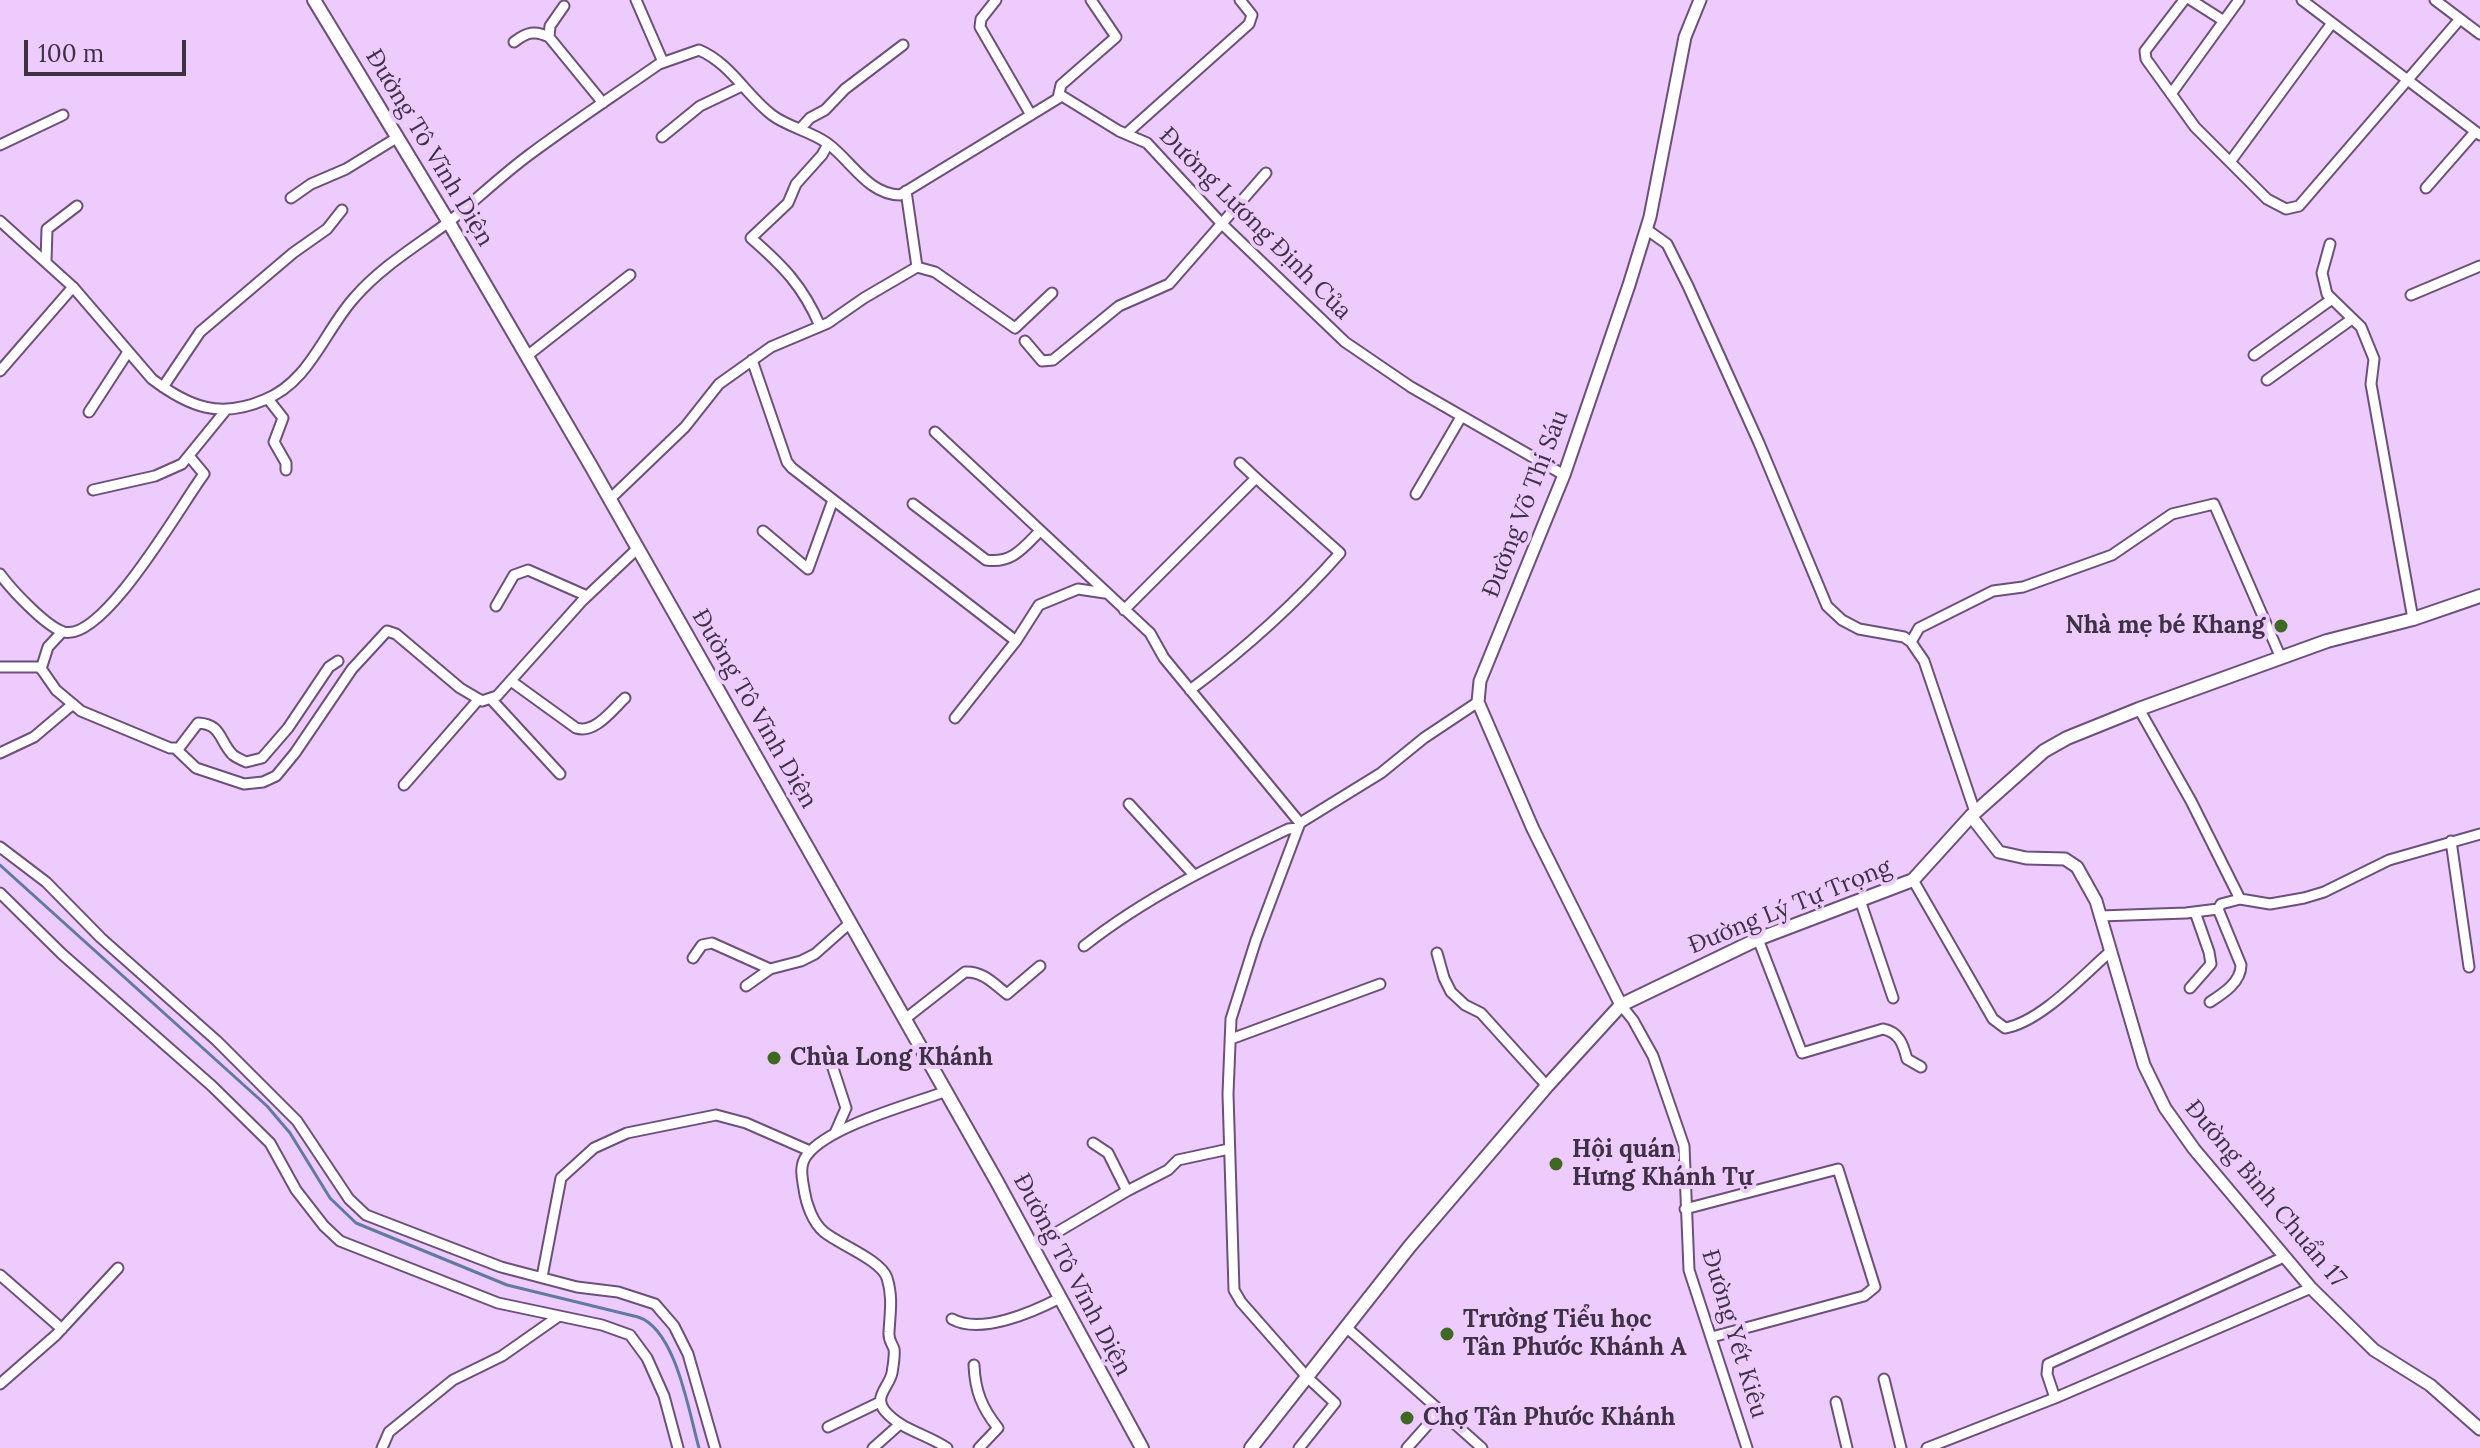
<!DOCTYPE html>
<html>
<head>
<meta charset="utf-8">
<style>
	body { margin:0 }
	#map { position:relative; width:2480px; height:1448px; overflow:hidden; background:#edccfd; font-family:Lora,serif }
	canvas { display:block }
	.scale { position:absolute; left:24px; top:40px; width:162px; height:36px; box-sizing:border-box; border:4px solid #3e3144; border-top:0; padding-left:10px; font-size:24px; line-height:28px; white-space:nowrap; color:#3e3144; -webkit-text-stroke:6px #edccfd; paint-order:stroke }
</style>
</head>
<body>
<div id="map">
<canvas width="2480" height="1448"></canvas>
<div class="scale">100 m</div>
</div>
<script>
const ctx = document.querySelector('canvas').getContext('2d');
ctx.lineJoin = 'round';
function trace(path, color, width, dash) { ctx.strokeStyle = color; ctx.lineWidth = width; ctx.lineCap = dash ? 'butt' : 'round'; ctx.setLineDash(dash || []); ctx.stroke(path); }
function label(font, color, halo, rows, align = 'center') {
  ctx.font = font + ' Lora,serif'; ctx.lineWidth = 8; ctx.setLineDash([]); ctx.textBaseline = 'middle'; ctx.strokeStyle = halo; ctx.fillStyle = color; for (const [text, x, y, turn = 0] of rows) {
    ctx.save(); ctx.translate(x, y); ctx.rotate((+turn || 0) * Math.PI / 180); ctx.textAlign = isNaN(turn) ? turn : align; if (halo) ctx.strokeText(text, 0, 0); ctx.fillText(text, 0, 0); ctx.restore();
  }
}
trace(new Path2D(`
	M0,865L267,1106L290,1133L330,1198L356,1223L507,1285L638,1317C676,1329 689,1413 699,1448`), '#6279a0', 3);
const minor = new Path2D(`
	M636,0L663,62
	M996,0L981,19L980,27L1031,115
	M2184,0L2145,51L2146,59L2195,127L2267,199L2286,209L2299,206L2460,19
	M2191,0L2224,21
	M2302,0L2480,135
	M2435,0L2480,34
	M549,37L550,26L564,6
	M514,42C527,32 535,30 549,37L603,103
	M2171,94L2239,0
	M1058,98L1061,85L1116,37L1091,0
	M800,129L810,118L825,110L845,89L903,45
	M1127,133L1249,24L1252,15L1240,0
	M662,137L700,106L742,86
	M0,145L63,115
	M2230,162L2332,23
	M2426,188L2475,132
	M291,198L311,184L346,169L398,137
	M0,221L73,287L152,379C189,407 220,419 264,400C310,382 324,331 355,297C382,266 418,245 450,221C477,199 502,175 529,155C572,123 616,94 659,64L699,50C730,63 746,95 772,115C788,127 810,131 827,143C851,160 867,194 900,195L1062,96L1119,131L1147,143L1222,224L1345,342L1411,387L1564,475
	M1646,229L1667,244L1688,286L1759,443L1827,606L1842,620L1859,629L1904,637L1911,642L1924,661L1975,812
	M2330,244L2322,273L2327,294L2361,327L2374,359L2371,384L2413,619
	M46,261L47,229L77,206
	M917,267L935,272L1015,328L1052,293
	M2411,295L2480,266
	M820,326C803,286 783,266 751,238L788,203L796,184L822,155L828,144
	M1025,341L1042,361L1053,360L1119,306L1169,284L1266,173
	M2254,355L2332,299
	M527,356L630,275
	M752,360L787,462L792,468L1016,641
	M0,371L73,287
	M2267,380L2352,319
	M163,387L200,332L293,253L327,229L342,210
	M268,399L283,418L274,442L286,463V470
	M89,412L128,352
	M935,432L1150,633L1164,658L1300,823
	M93,490L155,476L182,464L226,410
	M1416,494L1461,417
	M610,499L685,427L719,384L771,347L828,323L864,298L917,267L906,191
	M913,504L986,560C1012,564 1023,548 1040,531
	M763,531L808,569L833,500
	M0,574C11,589 46,627 64,632C104,642 182,503 204,474L189,456
	M496,606L514,575L528,570L587,596
	M1124,610L1256,478L1240,463
	M1911,642L1919,628L1993,591L2023,587L2112,555L2172,514L2214,504L2281,658
	M0,667H40L56,690L81,711L170,748H179L198,723C222,724 219,741 233,755C237,758 242,760 246,762L262,758L288,728L329,667L338,661
	M41,669L48,647L62,632
	M511,681L576,728C595,734 612,710 625,698
	M1190,690C1245,649 1295,604 1340,553L1256,478
	M491,699L560,774
	M2139,709L2191,801L2240,899
	M955,718L1016,641L1039,605L1078,589L1105,593
	M175,748L196,768L244,784L263,782L276,776L295,753L352,669L387,631L396,634L460,688L482,701L497,696L582,601L637,549
	M0,753L34,737L73,704
	M404,785L479,699
	M1129,804L1194,875
	M2451,841L2469,967
	M0,847L46,882L101,938L217,1041L297,1121L349,1199L366,1215L501,1267L577,1287L618,1292L655,1304L674,1326L688,1354L715,1448
	M1913,880L1993,1019L2005,1028C2041,1022 2083,975 2111,951
	M0,893L62,954L212,1086L270,1143L296,1190L324,1226L340,1241L498,1303L602,1325L630,1335L647,1358L664,1396L678,1448
	M1860,900L1893,998
	M2100,916L2186,913L2218,909
	M1758,939L1802,1053L1883,1029C1899,1032 1903,1044 1907,1059L1921,1067
	M1084,946C1146,897 1217,863 1288,829L1298,828
	M1437,953L1444,978L1451,992L1465,1005L1481,1013L1547,1086
	M693,958L702,945L712,943L770,969
	M746,986L770,969L801,961L815,954L850,923
	M2190,988L2211,964L2209,952L2195,912
	M2210,1002C2224,993 2241,982 2241,965L2218,909L2221,904L2240,899L2270,904L2304,898L2324,892L2389,860L2480,834
	M1621,1005L1633,1020L1653,1056L1684,1146L1689,1270L1747,1448
	M905,1019L965,972C983,971 994,984 1007,994L1040,966
	M1231,1039L1380,984
	M831,1062L846,1108L835,1133
	M944,1092C909,1105 829,1126 807,1155C799,1165 802,1177 804,1189C806,1204 813,1223 824,1232C840,1245 881,1260 887,1278C893,1297 890,1313 889,1332C888,1340 892,1343 894,1349C895,1355 893,1367 892,1373C889,1387 873,1397 885,1411C901,1430 927,1434 947,1448
	M1093,1143L1108,1153L1127,1191L1168,1170L1178,1160L1229,1149
	M1685,1209L1838,1169L1875,1287L1864,1296L1712,1337
	M1032,1247L1127,1191
	M0,1275L62,1329
	M542,1277L561,1178L594,1148L627,1133L716,1115L746,1123L810,1151
	M952,1319C981,1335 1033,1312 1060,1298
	M1346,1327L1482,1448
	M974,1365C975,1391 982,1408 998,1428L979,1448
	M1884,1379L1901,1448
	M0,1384L56,1335L118,1268
	M2055,1398L2047,1374L2048,1364L2284,1257
	M1836,1402L1847,1448
	M828,1427L880,1402
	M382,1448L389,1432L453,1380L502,1356L559,1316
	M873,1448L900,1424
	M1299,1448L1335,1403L1307,1377L1241,1302L1234,1290L1228,1094L1231,1019L1256,940L1300,823L1381,773L1424,738L1478,702
	M1407,1448L1440,1411
	M1927,1448L2055,1398L2311,1288`);
const tertiary = new Path2D(`
	M1971,816L1999,852L2026,858L2065,859L2077,867L2096,901L2144,1065L2165,1108L2194,1149L2311,1288L2374,1350L2430,1385L2480,1429
	M1621,1005L1533,829L1478,702L1480,681L1564,475L1629,285L1650,217L1685,37L1700,0`);
const secondary = new Path2D(`
	M314,0L448,221L591,466L996,1180L1142,1448
	M1251,1448L1410,1246L1547,1086L1621,1005L1758,939L1913,880L1971,816L2044,751L2067,738L2139,709L2327,641L2413,619L2480,596`);
trace(minor, '#6c507a', 13);
trace(tertiary, '#6c507a', 15);
trace(secondary, '#6c507a', 16);
trace(minor, '#fff', 9);
trace(tertiary, '#fff', 11);
trace(secondary, '#fff', 12);
for (const [x, y, r, color] of [
	[2281,626,8,"#3f6823"],
	[774,1058,8,"#3f6823"],
	[1556,1164,8,"#3f6823"],
	[1447,1334,8,"#3f6823"],
	[1407,1418,8,"#3f6823"]
]) { const dot = new Path2D(); dot.arc(x, y, r, 0, 2 * Math.PI); ctx.fillStyle = color; ctx.fill(dot); trace(dot, '#edccfd', 3); }
label('24px', '#3e3144', '#edccfd', [
	["Đường Tô Vĩnh Diện",429,148,59],
	["Đường Lương Định Của",1255,224,45],
	["Đường Võ Thị Sáu",1526,504,-69],
	["Đường Tô Vĩnh Diện",754,709,60],
	["Đường Lý Tự Trọng",1790,907,-22],
	["Đường Bình Chuẩn 17",2265,1194,50],
	["Đường Tô Vĩnh Diện",1072,1275,62],
	["Đường Yết Kiêu",1734,1334,73]
]);
label('bold 24px', '#3e3144', '#edccfd', [
	["Nhà mẹ bé Khang",2265,626,"right"],
	["Chùa Long Khánh",790,1058],
	["Hội quán",1572,1150],
	["Hưng Khánh Tự",1572,1178],
	["Trường Tiểu học",1463,1320],
	["Tân Phước Khánh A",1463,1348],
	["Chợ Tân Phước Khánh",1423,1418]
], 'left');
</script>
</body>
</html>
